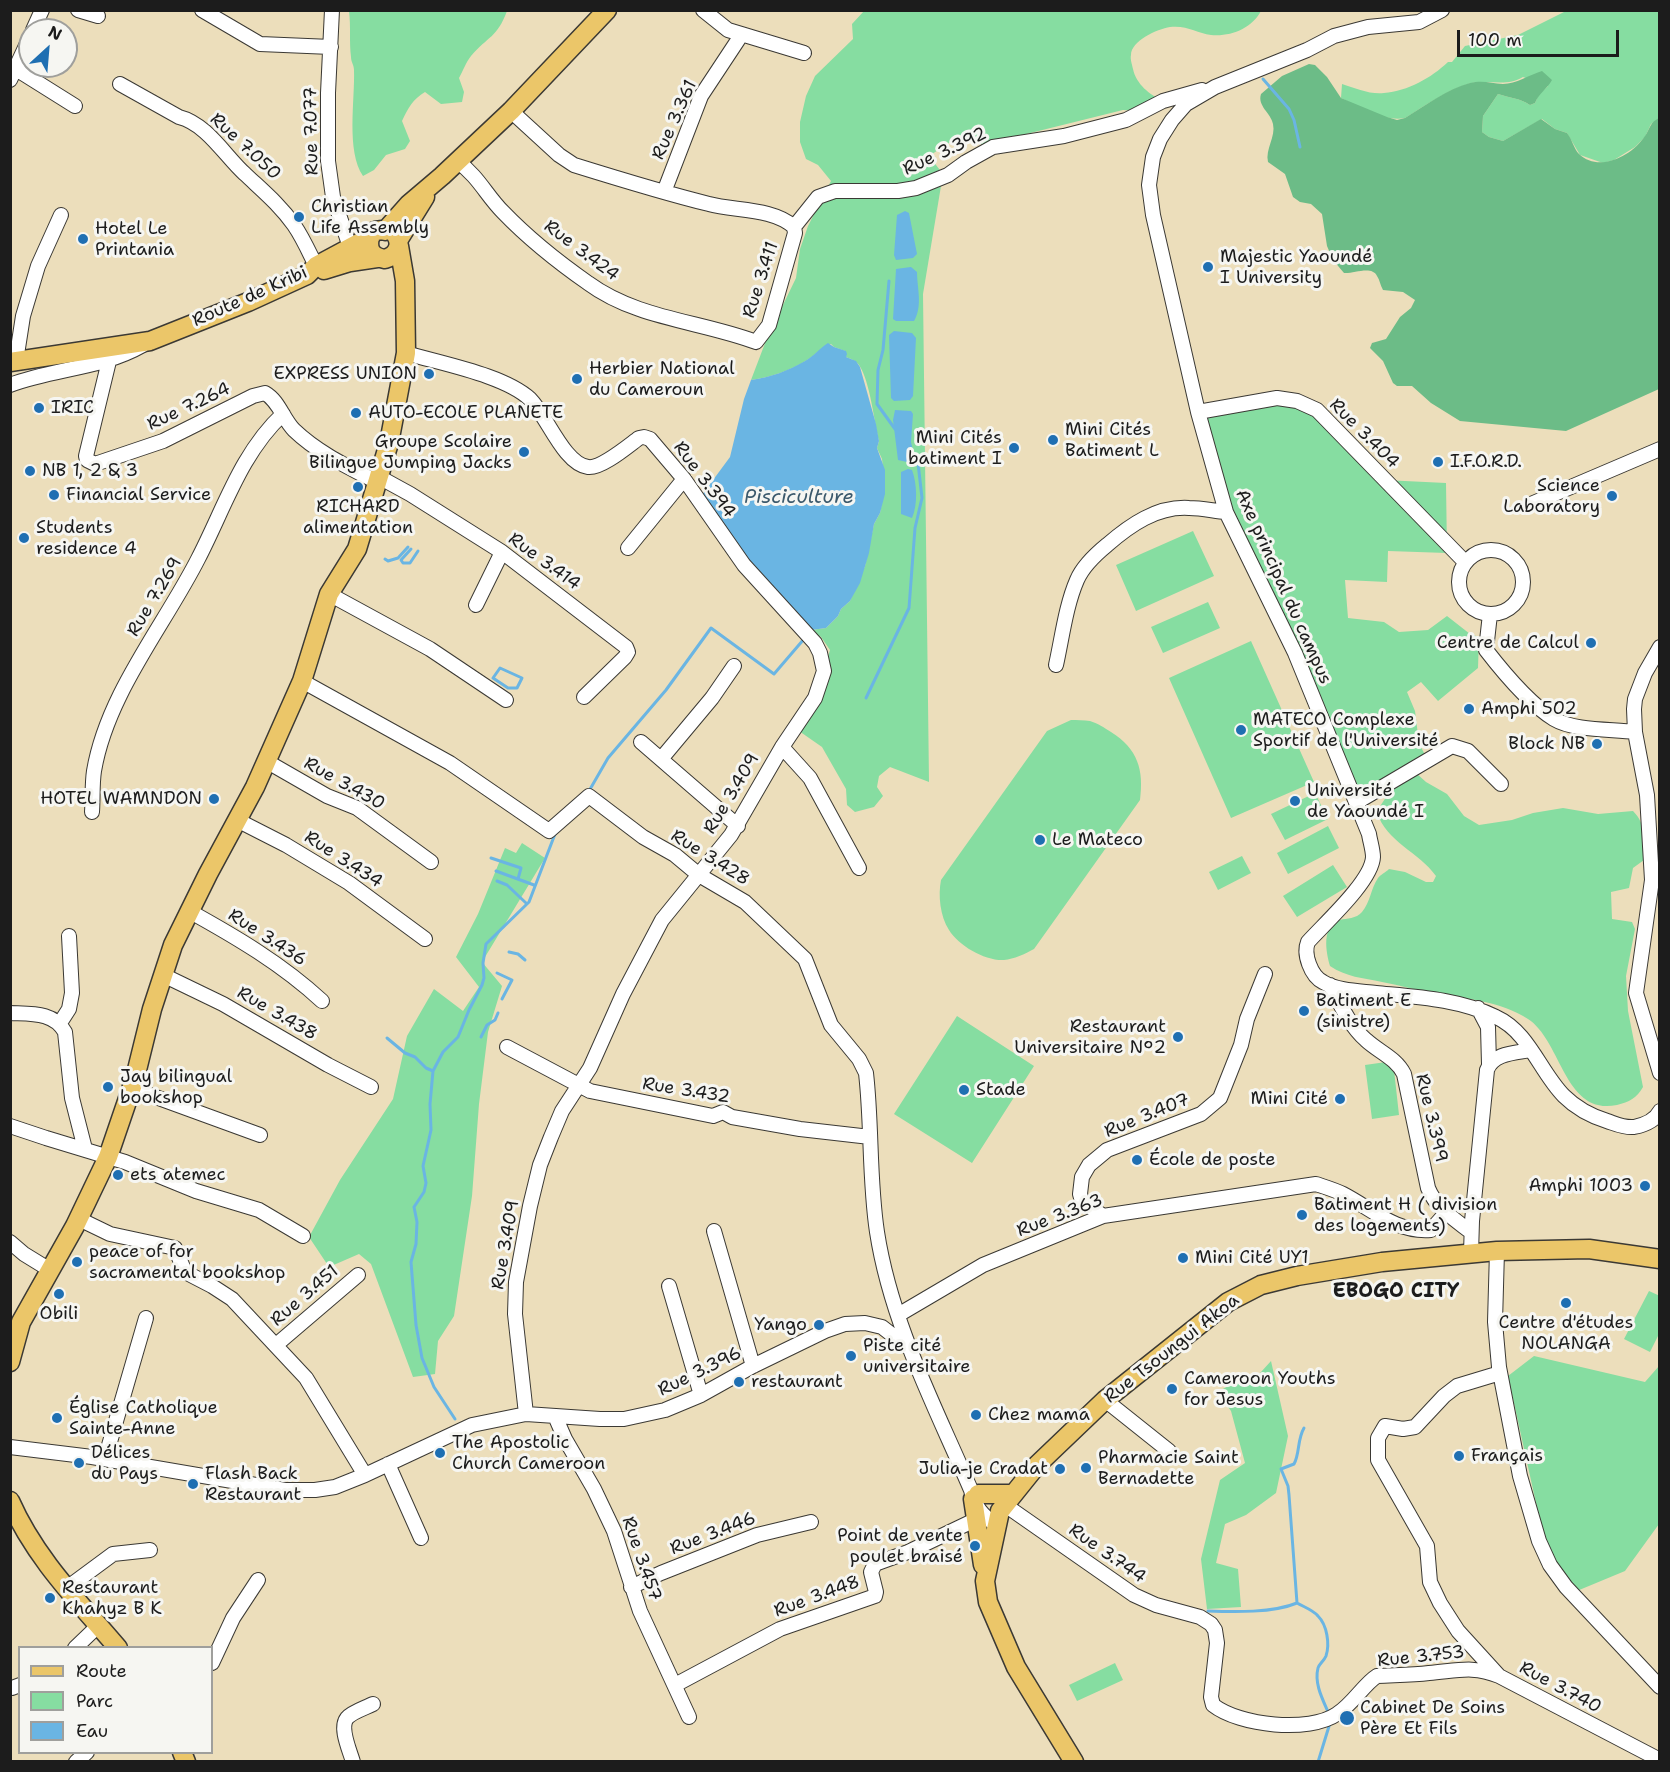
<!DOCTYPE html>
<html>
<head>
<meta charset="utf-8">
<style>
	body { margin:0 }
	#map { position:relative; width:1670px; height:1772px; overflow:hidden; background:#ecdebb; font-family:"Shantell Sans",sans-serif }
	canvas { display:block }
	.frame { position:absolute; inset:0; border:12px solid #1c1c1c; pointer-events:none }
	.legend { position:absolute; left:18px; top:1646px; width:195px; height:108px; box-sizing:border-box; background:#f6f6f2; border:2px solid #9f9f9c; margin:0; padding:8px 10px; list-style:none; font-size:18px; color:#1c1c1c }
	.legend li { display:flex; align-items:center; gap:12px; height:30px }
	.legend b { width:30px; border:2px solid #9f9f9c }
	.north { position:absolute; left:18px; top:18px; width:60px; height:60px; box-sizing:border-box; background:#f6f6f2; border:2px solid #9f9f9c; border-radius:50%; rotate:26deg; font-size:16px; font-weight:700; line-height:24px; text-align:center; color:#1c1c1c }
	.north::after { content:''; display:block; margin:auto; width:21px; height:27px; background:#1f6fb2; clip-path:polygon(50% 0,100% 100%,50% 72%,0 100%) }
	.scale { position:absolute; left:1457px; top:30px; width:162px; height:27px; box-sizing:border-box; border:3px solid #1c1c1c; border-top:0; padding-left:8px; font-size:18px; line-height:21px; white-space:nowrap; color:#1c1c1c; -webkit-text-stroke:4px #f6f6f2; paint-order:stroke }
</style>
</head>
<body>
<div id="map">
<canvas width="1670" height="1772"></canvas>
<div class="frame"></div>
<ul class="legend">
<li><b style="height:8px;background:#ebc669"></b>Route</li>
<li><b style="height:16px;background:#86dda1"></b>Parc</li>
<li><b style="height:16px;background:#6ab5e3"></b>Eau</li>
</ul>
<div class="north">N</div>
<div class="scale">100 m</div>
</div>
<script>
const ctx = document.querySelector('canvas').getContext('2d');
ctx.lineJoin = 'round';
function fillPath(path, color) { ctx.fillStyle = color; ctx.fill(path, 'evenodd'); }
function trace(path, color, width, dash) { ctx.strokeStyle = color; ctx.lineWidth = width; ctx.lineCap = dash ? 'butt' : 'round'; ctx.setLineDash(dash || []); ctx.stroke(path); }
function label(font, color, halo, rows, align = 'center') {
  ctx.font = font + ' "Shantell Sans",sans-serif'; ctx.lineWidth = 6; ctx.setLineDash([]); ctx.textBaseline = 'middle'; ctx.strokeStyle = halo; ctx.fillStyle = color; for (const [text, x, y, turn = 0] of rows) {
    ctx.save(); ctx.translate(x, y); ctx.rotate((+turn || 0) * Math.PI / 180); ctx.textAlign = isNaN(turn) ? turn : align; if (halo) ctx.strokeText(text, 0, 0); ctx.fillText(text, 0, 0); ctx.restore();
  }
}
fillPath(new Path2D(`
	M349,11H507C497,38 488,36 471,56C466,62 463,71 459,78L464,92L462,102L441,104L425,92C413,99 408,108 402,121L410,141L405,149L386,155L374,170L363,176C346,151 355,100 354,70C354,65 351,62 351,57C349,42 351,27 349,11Z
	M864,11H1261C1252,28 1231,37 1211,35C1197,33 1187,25 1170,27C1157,29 1131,41 1131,55C1130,59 1132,64 1133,69C1136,84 1150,95 1163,101L1143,111L1123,110L982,145L963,134L929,156L943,174L923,294L929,782L890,767L879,776L877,787L883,796L874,807L855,812L847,805L846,789L822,747L799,731L819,686L830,650L821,637L811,630L826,628L838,616L841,609L850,601L865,566L874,524L880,513L885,487L882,459L877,448L879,441C874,421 870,381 859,365C855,360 851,359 846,357L845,351L834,347L831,344C821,347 816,355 807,360C790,371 771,377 751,380L767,338L796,278L800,249L808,226L831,181L818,165L806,159L800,142V122L806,96L815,76L853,39L852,24Z
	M1566,11H1659V118L1651,124L1645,137L1635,147L1614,160L1603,163L1580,155L1567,133L1555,129L1542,119L1503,141L1489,137L1482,132L1483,116L1498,94C1510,98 1520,98 1530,105L1535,103L1539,94L1548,86L1523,77C1505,88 1487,78 1468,84C1445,91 1425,106 1405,118C1384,122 1359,107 1341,98L1342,84C1355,88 1371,95 1384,93C1408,91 1431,78 1448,62H1452L1465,46L1518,35Z
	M1277,398L1317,410L1384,480L1446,483L1447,553L1388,551L1387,582L1345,580L1348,618L1384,622L1399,632L1428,630L1447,616L1470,634L1479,637L1478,668L1438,701L1421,682L1407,692L1415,711L1419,743L1428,761L1357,802L1226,512L1198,412Z
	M1193,531L1214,576L1136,611L1116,565Z
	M1208,602L1220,628L1163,653L1151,627Z
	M1251,641L1314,782L1231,818L1169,678Z
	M1071,720C1077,720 1084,720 1090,721C1097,723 1105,728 1111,732C1138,749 1144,770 1140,800L1034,949C1025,954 1014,959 1004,960C985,961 959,946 949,930C940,916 938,895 941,880L1047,731Z
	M1416,773L1426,782L1447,794L1464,816L1479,825L1512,820L1533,813L1563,808L1598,814L1633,811C1647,825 1644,841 1644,860L1633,868L1629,888L1611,892L1612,919L1632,922L1635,929L1626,976L1628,1011L1643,1087C1637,1098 1629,1102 1617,1105C1564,1116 1562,1041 1528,1019C1500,1001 1468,999 1436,994C1418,991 1400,985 1382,982C1363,978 1346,977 1330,966C1326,952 1321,926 1340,920C1347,918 1356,919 1362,912C1370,903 1371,888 1378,878C1380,875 1386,872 1389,869L1405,872L1426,882H1433L1436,876C1419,852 1386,842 1377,812C1386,794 1399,782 1416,773Z
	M1315,793L1328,819L1285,840L1271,814Z
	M1328,826L1339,848L1288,874L1277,853Z
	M522,843L545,858L482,962L502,986L488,1032L479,1104L472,1196L454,1316L438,1341L435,1374L413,1377L371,1264L359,1254L329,1267L309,1237L340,1180L393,1099L407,1036L434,989L463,1011L479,987L456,957L478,914L505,848L516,853Z
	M1242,856L1251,873L1218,890L1209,872Z
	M1333,865L1347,887L1297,917L1283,896Z
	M957,1016L1034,1066L972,1163L894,1114Z
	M1393,1061L1399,1115L1372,1119L1365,1065Z
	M1649,1291L1660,1296L1659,1334L1650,1352L1624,1339Z
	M1534,1356L1645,1382L1659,1366V1524L1625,1571L1572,1593L1547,1553L1508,1376Z
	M1271,1361L1288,1436L1276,1493L1246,1515L1225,1524L1216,1563L1238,1569L1241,1607L1207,1609L1201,1559L1220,1480L1245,1463L1231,1411L1217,1392L1240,1380L1251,1383Z
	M1115,1663L1123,1680L1077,1701L1069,1685Z`), '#86dda1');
fillPath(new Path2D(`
	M1309,64L1315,65L1327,77L1341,98L1387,117L1397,120L1405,118C1425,106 1447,89 1470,83C1482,80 1491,83 1503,84C1516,84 1529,75 1542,71L1552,80C1547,89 1539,93 1535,103L1530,105C1520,98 1510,98 1498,94L1483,116L1482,132L1489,137L1503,141L1541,119L1555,129L1567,133C1572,139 1574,149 1579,154C1599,173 1632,156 1645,136C1650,129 1650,122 1659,118V389L1566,431L1460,421L1431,403L1412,386H1397L1393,383L1383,361L1370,348L1372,343L1386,339L1400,317L1411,308L1415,300L1403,292L1383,290C1380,285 1380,280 1377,276C1372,265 1353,274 1344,273L1333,260L1327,246L1322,214L1311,204L1300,202L1293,197L1285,174L1268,162C1265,149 1276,137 1273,124C1271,113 1257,106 1261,94L1282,76Z`), '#6cbc87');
fillPath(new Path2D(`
	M905,211L909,213L917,254L913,258L896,260L894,255L897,215Z
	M911,267L917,272C917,288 923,306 914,321H896L893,319L896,269Z
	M894,331L912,333L916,338L913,396L910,400L894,401L891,398L889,335Z
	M828,343L834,347L846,351L847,354L846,357L856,361L860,367L876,424L879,441L877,448L885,470V494L880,513L874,524L869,553L860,583L850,601L841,609L838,616L826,628L811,630L785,609L699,499L730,457L744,399L751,380C771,377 788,371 805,361C814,356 820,348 828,343Z
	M895,410L911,411L913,414L911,442L914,455L912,460L907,462L898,460L893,420Z
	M908,469L912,470C917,483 918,505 912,518L901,514V472Z`), '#6ab5e3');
trace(new Path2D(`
	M1263,79L1289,109L1294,120L1300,147
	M889,281L883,350L878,370L877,404L895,429
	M411,549L401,560L403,563H410L418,551
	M385,559L388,561L398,558L408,547
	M500,668L522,678L517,688H508L493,678Z
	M866,698L909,608L915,528L922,498L918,463L912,455
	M589,791L608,758L666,690L711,628L774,674L804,639
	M491,858L521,868L518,879
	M496,871L534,885
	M497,881L507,885L526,903
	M509,952L518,954L525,960
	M497,973L512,980L502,999
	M481,1037L487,1025L495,1020L498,1013
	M387,1038L405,1053L415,1057L426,1068L433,1071
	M455,1419L434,1387L422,1358L416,1325L411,1262L416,1244L417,1222L414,1207L424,1192L426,1183L423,1166L431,1130L430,1104L433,1071L443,1052L458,1037L469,1010L482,985L484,978L483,963L486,944L529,902L555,834
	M1297,1603L1289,1495L1288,1486L1281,1469L1294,1464C1300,1453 1297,1440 1304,1428
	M1208,1611C1234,1612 1273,1613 1297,1603C1304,1607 1313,1610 1318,1616C1327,1625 1330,1644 1326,1656C1324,1661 1319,1664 1318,1668C1314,1684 1323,1700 1329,1714
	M1318,1762L1330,1723`), '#6ab5e3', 3);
const minor = new Path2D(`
	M78,10L98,16
	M202,10L260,44L331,47
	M332,10L328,93V161L333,197L350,247
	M703,10L728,30L804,53
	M1442,10L1419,22L1368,27L1334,36L1307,50L1215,87L1186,104L1172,120L1160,139L1153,157L1149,185L1153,215L1198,412L1226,512L1295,653L1369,834C1370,841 1373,850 1373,857C1372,881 1324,924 1308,942C1303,954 1311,976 1323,982C1338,991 1359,991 1376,993C1417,997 1459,999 1496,1017C1529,1032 1540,1072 1564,1096C1576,1108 1591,1116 1607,1121C1616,1124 1624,1128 1634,1127C1644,1125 1655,1121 1660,1111
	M33,30L42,10
	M16,69L75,106
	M10,80L30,37
	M120,84L179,117C207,124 225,156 245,174C263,191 280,205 294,225C303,238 309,252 316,266
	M511,111L559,155L574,165C619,179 664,193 709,204C735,211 773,208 794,227L818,197L835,191H898L916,188L948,175L966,162L993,147L1064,136L1126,120L1163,101L1202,90
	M457,161C479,177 486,195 503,212C528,238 558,262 588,283C637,319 700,321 756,342L769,325L795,233L794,227
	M664,192L701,96L738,40L739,34
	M406,353C442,364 504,375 530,399C547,416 564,464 588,467C601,469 628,446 639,438L644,437L650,439L684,479L744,565L815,643L820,653L824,671L815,698L782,747L731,835L662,920L623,994L590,1068L562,1111L551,1137L540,1165L530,1206L516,1282L515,1314L526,1414
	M16,361L23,316L38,266L61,215
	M109,361L86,456L87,460L95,464L163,441L253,396L265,393C279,401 283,419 294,430C318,453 348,467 377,482
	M10,385C55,368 101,369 143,345
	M1198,412L1277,398L1297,401L1317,410L1465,562
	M379,477L410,494L502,552L626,647L628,652L625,657L584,697
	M1531,504L1660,449
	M628,548L684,479
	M1459 582a32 32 0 1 1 64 0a32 32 0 1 1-64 0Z
	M329,594L430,649L506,700
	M476,605L502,552
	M1490,614L1486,650C1503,672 1530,704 1554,719C1574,731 1612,729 1635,732
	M1660,647L1645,673L1635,699L1634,709L1635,732L1647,795L1652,880L1636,993L1660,1073
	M1056,665C1062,638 1066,605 1077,580C1083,566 1096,554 1107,545C1130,525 1157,506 1189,508C1202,508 1214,511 1226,512
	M302,681L450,763L549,831L589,796L643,837L675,855L699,875L745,902L805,959L831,1025L859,1059L866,1073C872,1125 869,1180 877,1232C891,1323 935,1406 971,1490C974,1506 983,1516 996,1525
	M641,742L738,826
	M782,747L810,778L859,868
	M661,759L712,698L734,666
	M266,761L327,796L357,808L431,862
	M1357,802L1452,746L1468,751L1501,784
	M92,812C93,798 92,784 94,771C107,694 164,626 198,559C224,509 241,453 283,414
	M237,820L286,845L349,883L425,939
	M189,911C236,937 282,964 322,1001
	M163,975L223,1004L328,1065L371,1087
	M1330,985C1340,1004 1350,1026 1366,1040C1379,1052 1396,1058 1404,1074L1428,1188C1436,1208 1454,1219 1471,1232
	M1478,1008L1488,1027L1489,1064
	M10,1013C32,1014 54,1012 65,1032L72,1098L85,1149
	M60,1023L69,1009L72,993L69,936
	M507,1047L590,1091L713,1116L723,1112L732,1117L800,1129L870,1137
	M131,1088L260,1135
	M10,1126L46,1138L125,1162L196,1191L259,1210L303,1236
	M1103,1216L1082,1201L1080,1194L1082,1177L1089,1165L1107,1150L1201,1114L1220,1098L1241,1045L1247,1019L1265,974
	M79,1219L110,1234L175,1248L185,1272L212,1286L232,1299L306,1378L365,1475
	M714,1231L753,1366
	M10,1242L24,1254L50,1270
	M1497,1251L1495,1322L1499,1367L1520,1476L1539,1541L1550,1565L1566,1587L1660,1687
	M1471,1253L1472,1221L1487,1070C1493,1053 1515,1053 1531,1050
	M669,1286L701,1395
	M898,1315L983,1265L1103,1216L1316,1184C1325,1187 1335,1190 1343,1194C1372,1209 1396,1233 1431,1230L1446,1213
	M276,1345L358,1275
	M1500,1373L1457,1386L1444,1396L1415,1427L1403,1429L1385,1426L1378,1438V1460L1427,1546L1430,1582L1440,1603L1458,1631L1499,1676L1660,1760
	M1105,1400L1169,1451
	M555,1416L565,1439L594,1489L614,1531L640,1611L689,1717
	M10,1447L92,1457L285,1490H315L335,1487L365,1475L472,1425L526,1414L600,1419H624L665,1410L701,1395L753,1366L825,1331L845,1324L865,1323L882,1327L909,1348
	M105,1459L146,1318
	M388,1464L421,1538
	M1005,1505L1134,1595L1156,1605L1200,1617L1211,1624L1215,1630L1217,1643L1211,1697L1213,1705C1240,1726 1309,1733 1337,1714C1353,1704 1364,1684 1377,1676C1395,1675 1412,1675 1429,1673C1456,1671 1473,1665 1499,1676
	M631,1587L661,1573L757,1535L811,1522
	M67,1588L113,1554L150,1550
	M75,1648L99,1625
	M212,1663L233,1618L258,1580
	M675,1685L780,1629L875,1596L876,1592L871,1572L875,1564L908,1552L977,1519
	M12,1688L20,1685
	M76,1762L87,1752
	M353,1762C350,1751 339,1728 347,1718C352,1712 365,1708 373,1704`);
const major = new Path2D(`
	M385,231L409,204L442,176L511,111L607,10
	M399,239L425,197
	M324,270L350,262L377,258
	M10,362L150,341L248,302L307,275L316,266L370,237L375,231L390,229C403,239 401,254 385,259C372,257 367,250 370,237
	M10,1362L21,1322L75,1226L108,1157L135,1078L152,1009L173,945L208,874L255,787L302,681L329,594L357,549L389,443L406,353L405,281L399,246
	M978,1494H1012
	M973,1499L983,1565
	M10,1501C35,1558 78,1601 118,1648
	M182,1752L186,1762
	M1074,1762L1016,1667L988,1602L985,1581L1000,1511L1037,1465L1105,1400L1228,1302L1261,1285L1297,1276L1382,1262L1497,1251L1589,1249L1660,1259`);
trace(minor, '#3b3934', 16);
trace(major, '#3b3934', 21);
trace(minor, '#fff', 14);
trace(major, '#ebc669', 18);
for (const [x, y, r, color] of [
	[299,217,6,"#1f6fb2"],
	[83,239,6,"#1f6fb2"],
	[1208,267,6,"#1f6fb2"],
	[429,374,6,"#1f6fb2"],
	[577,379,6,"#1f6fb2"],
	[39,408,6,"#1f6fb2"],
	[356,413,6,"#1f6fb2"],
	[1053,440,6,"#1f6fb2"],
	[1014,448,6,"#1f6fb2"],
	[524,452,6,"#1f6fb2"],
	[1438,462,6,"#1f6fb2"],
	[30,471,6,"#1f6fb2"],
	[358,487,6,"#1f6fb2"],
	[54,495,6,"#1f6fb2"],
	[1612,496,6,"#1f6fb2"],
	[24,538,6,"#1f6fb2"],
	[1591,643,6,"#1f6fb2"],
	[1469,709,6,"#1f6fb2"],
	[1241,730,6,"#1f6fb2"],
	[1597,744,6,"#1f6fb2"],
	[214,799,6,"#1f6fb2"],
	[1295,801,6,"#1f6fb2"],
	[1040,840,6,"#1f6fb2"],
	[1304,1011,6,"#1f6fb2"],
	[1178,1037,6,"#1f6fb2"],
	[108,1087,6,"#1f6fb2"],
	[964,1090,6,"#1f6fb2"],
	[1340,1099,6,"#1f6fb2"],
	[1137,1160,6,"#1f6fb2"],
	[118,1175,6,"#1f6fb2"],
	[1645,1186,6,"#1f6fb2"],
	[1302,1215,6,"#1f6fb2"],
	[1183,1258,6,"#1f6fb2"],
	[77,1262,6,"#1f6fb2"],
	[59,1294,6,"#1f6fb2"],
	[1566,1303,6,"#1f6fb2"],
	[819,1325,6,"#1f6fb2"],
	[851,1356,6,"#1f6fb2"],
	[739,1382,6,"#1f6fb2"],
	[1172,1389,6,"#1f6fb2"],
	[976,1415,6,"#1f6fb2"],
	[57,1418,6,"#1f6fb2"],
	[440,1453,6,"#1f6fb2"],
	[1459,1456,6,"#1f6fb2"],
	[79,1463,6,"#1f6fb2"],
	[1086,1468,6,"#1f6fb2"],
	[1060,1469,6,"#1f6fb2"],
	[193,1484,6,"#1f6fb2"],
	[975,1546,6,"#1f6fb2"],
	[50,1598,6,"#1f6fb2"],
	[1347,1718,8,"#1f6fb2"]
]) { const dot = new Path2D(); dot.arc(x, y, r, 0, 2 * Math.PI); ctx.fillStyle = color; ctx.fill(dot); trace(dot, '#f6f6f2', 2); }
label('18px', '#1c1c1c', '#f6f6f2', [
	["Rue 3.361",675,120,-66],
	["Rue 7.077",312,131,-91],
	["Rue 7.050",245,147,43],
	["Rue 3.392",945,152,-25],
	["Rue 3.424",581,251,37],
	["Rue 3.411",761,280,-72],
	["Route de Kribi",250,297,-24],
	["Rue 7.264",189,407,-25],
	["Rue 3.404",1364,434,45],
	["Rue 3.394",704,480,53],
	["Rue 3.414",544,562,36],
	["Axe principal du campus",1283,587,66],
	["Rue 7.269",155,597,-59],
	["Rue 3.430",344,784,29],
	["Rue 3.409",732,794,-59],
	["Rue 3.428",710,858,32],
	["Rue 3.434",343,860,33],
	["Rue 3.436",267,938,33],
	["Rue 3.438",277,1014,30],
	["Rue 3.432",686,1091,9],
	["Rue 3.407",1147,1116,-22],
	["Rue 3.399",1431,1118,77],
	["Rue 3.363",1060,1216,-21],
	["Rue 3.409",506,1245,-80],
	["Rue 3.451",305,1296,-41],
	["Rue Tsoungui Akoa",1172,1349,-38],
	["Rue 3.396",700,1372,-26],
	["Rue 3.446",713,1534,-21],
	["Rue 3.744",1107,1554,35],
	["Rue 3.457",641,1559,71],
	["Rue 3.448",817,1597,-20],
	["Rue 3.753",1421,1657,-6],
	["Rue 3.740",1560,1688,28]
]);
label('18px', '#1c1c1c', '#f6f6f2', [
	["Christian",311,207],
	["Life Assembly",311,228],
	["Hotel Le",95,229],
	["Printania",95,250],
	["Majestic Yaoundé",1220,257],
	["I University",1220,278],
	["Herbier National",589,369],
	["du Cameroun",589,390],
	["EXPRESS UNION",417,374,"right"],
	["IRIC",51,408],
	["AUTO-ECOLE PLANETE",368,413],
	["Mini Cités",1065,430],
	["Batiment L",1065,451],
	["Mini Cités",1002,438,"right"],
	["batiment I",1002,459,"right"],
	["Groupe Scolaire",512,442,"right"],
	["Bilingue Jumping Jacks",512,463,"right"],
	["I.F.O.R.D.",1450,462],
	["NB 1, 2 & 3",42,471],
	["Science",1600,486,"right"],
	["Laboratory",1600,507,"right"],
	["Financial Service",66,495],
	["RICHARD",358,507,"center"],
	["alimentation",358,528,"center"],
	["Students",36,528],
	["residence 4",36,549],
	["Centre de Calcul",1579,643,"right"],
	["Amphi 502",1481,709],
	["MATECO Complexe",1253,720],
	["Sportif de l'Université",1253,741],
	["Block NB",1585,744,"right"],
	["Université",1307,791],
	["de Yaoundé I",1307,812],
	["HOTEL WAMNDON",202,799,"right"],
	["Le Mateco",1052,840],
	["Batiment E",1316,1001],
	["(sinistre)",1316,1022],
	["Restaurant",1166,1027,"right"],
	["Universitaire N°2",1166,1048,"right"],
	["Jay bilingual",120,1077],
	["bookshop",120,1098],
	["Stade",976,1090],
	["Mini Cité",1328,1099,"right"],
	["École de poste",1149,1160],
	["ets atemec",130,1175],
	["Amphi 1003",1633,1186,"right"],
	["Batiment H ( division",1314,1205],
	["des logements)",1314,1226],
	["peace of for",89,1252],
	["sacramental bookshop",89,1273],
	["Mini Cité UY1",1195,1258],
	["Obili",59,1314,"center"],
	["Centre d'études",1566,1323,"center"],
	["NOLANGA",1566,1344,"center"],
	["Yango",807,1325,"right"],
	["Piste cité",863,1346],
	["universitaire",863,1367],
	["Cameroon Youths",1184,1379],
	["for Jesus",1184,1400],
	["restaurant",751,1382],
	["Église Catholique",69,1408],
	["Sainte-Anne",69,1429],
	["Chez mama",988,1415],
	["The Apostolic",452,1443],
	["Church Cameroon",452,1464],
	["Délices",91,1453],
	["du Pays",91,1474],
	["Français",1471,1456],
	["Pharmacie Saint",1098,1458],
	["Bernadette",1098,1479],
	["Julia-je Cradat",1048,1469,"right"],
	["Flash Back",205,1474],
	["Restaurant",205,1495],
	["Point de vente",963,1536,"right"],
	["poulet braisé",963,1557,"right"],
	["Restaurant",62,1588],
	["Khahyz B K",62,1609],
	["Cabinet De Soins",1360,1708],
	["Père Et Fils",1360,1729]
], 'left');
label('italic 20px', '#3b596c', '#f6f6f2', [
	["Pisciculture",799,498]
]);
label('bold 20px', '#1c1c1c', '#f6f6f2', [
	["EBOGO CITY",1396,1292]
]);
</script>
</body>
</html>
